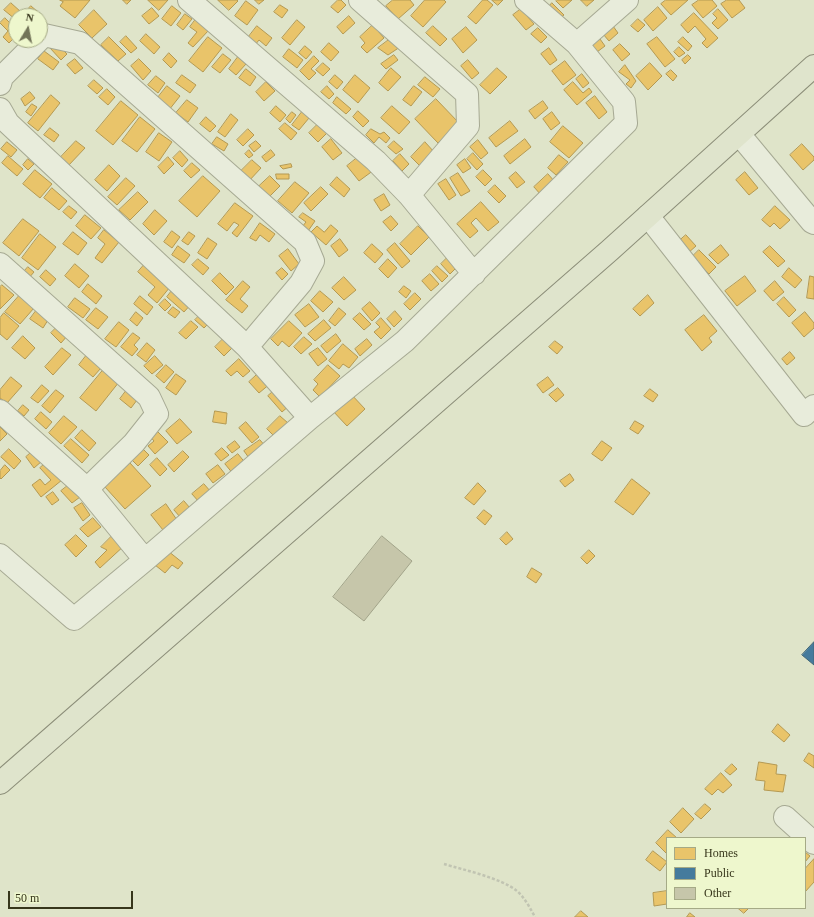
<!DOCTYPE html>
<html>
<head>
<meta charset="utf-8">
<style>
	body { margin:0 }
	#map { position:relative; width:814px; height:917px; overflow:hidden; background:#dfe4c9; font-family:Georgia,serif }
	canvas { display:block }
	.legend { position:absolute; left:666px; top:837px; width:140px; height:72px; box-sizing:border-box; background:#eef7cd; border:1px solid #a5aa86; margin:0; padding:5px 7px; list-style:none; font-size:12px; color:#37361b }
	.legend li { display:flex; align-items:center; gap:8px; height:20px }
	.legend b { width:20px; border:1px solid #a5aa86 }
	.north { position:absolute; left:8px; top:8px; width:40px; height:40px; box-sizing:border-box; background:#eef7cd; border:1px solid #a5aa86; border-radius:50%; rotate:10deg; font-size:11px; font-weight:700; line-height:16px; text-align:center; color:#37361b }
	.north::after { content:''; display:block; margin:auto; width:14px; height:18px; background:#727358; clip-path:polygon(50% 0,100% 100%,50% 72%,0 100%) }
	.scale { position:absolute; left:8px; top:891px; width:125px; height:18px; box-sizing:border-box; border:2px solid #37361b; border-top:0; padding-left:5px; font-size:12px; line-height:14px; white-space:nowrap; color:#37361b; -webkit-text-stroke:3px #eef7cd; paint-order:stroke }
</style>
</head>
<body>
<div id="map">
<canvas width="814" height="917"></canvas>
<ul class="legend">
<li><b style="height:11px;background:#e9c46a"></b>Homes</li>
<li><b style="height:11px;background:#457b9d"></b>Public</li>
<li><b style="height:11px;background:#c6c6aa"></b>Other</li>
</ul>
<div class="north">N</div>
<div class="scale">50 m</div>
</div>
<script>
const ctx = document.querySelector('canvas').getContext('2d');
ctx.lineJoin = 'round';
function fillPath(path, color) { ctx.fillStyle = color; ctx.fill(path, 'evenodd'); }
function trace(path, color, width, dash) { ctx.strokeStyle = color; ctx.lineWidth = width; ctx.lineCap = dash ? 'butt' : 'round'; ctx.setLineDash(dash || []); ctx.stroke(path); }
const homes = new Path2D(`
	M60,0H90L75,18L60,6L63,2Z
	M123,0H131L127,4Z
	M148,0H168L159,10Z
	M218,0H237L238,1L229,10Z
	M255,0H264L259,4Z
	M338,0H341L346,5L338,13L331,7Z
	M393,0H410L414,5L398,19L386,6Z
	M425,0H444L446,2L423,27L411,16Z
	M483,0H487L493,5L476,24L468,17Z
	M492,0H503L498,5Z
	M557,0H572L563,8L556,1Z
	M581,0H594L587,6Z
	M666,0H688L671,15L661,4Z
	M699,0H712L717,6L703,18L692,5Z
	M727,0H739L745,8L732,18L721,4Z
	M246,1L258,10L247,25L235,16Z
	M11,3L21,12L16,16L15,19L4,10Z
	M552,3L564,15L559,19L548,8Z
	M280,5L288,10L282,18L274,12Z
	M31,6L38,12L34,16H22Z
	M172,6L181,13L171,26L162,19Z
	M658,7L667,18L653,31L644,20Z
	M152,8L159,16L149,24L142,16Z
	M521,9L534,24L526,30L513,15Z
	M718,9L728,20L718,29L712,23L717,18L713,14Z
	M94,10L107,24L92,38L79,25Z
	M694,13L718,38L707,48L702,43L706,39L695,26L688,33L681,25Z
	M185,14L192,19L183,30L177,25Z
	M349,16L355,23L343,34L337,27Z
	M5,18L16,29V36L9,43L3,37L8,31L0,23Z
	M196,19L209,30L193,47L188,43L197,32L190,27Z
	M638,19L645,25L638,32L631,26Z
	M297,20L305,27L290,45L282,38Z
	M373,25L384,38L367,53L361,47L365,43L360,37Z
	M257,26L272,38L266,46L259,40L255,45L247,39Z
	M433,26L447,39L440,46L426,33Z
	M613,26L618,33L609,41L603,34Z
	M466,27L477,40L463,53L452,39Z
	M538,28L547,37L541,43L531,34Z
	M146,34L160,47L154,54L140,41Z
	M126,36L137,48L131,53L120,42Z
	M109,37L126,54L118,61L101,45Z
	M208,37L222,48L203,72L189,61Z
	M657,37L675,59L665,67L647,44Z
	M683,37L692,46L688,51L678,42Z
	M390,39L400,47L388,55L378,48Z
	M600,39L605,46L597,52L592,46Z
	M56,43L67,54L61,60L50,48Z
	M329,43L339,52L331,61L321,52Z
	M620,44L630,54L622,61L613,50Z
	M305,46L312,52L306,59L299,53Z
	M679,47L685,53L679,57L674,52Z
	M549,48L557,60L550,65L541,54Z
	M289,49L303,60L297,68L283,57Z
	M44,51L59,62L53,70L38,59Z
	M169,53L177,61L171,68L163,60Z
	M223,54L231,60L220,73L212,67Z
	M394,55L398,60L386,69L381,64Z
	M688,55L691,58L685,64L682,60Z
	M314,56L319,61L311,69L316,73L309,80L300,71Z
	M238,57L246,64L236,75L229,69Z
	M75,59L83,68L75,74L67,65Z
	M139,59L151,71L143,80L131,66Z
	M468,60L479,73L472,79L461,66Z
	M565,61L576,75L563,85L552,71Z
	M323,63L330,69L323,76L316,70Z
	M650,63L662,76L648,90L636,76Z
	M625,65L636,81L631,88L626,84L630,80L619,72Z
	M391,68L401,77L388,91L379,83Z
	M497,68L507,77L490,94L480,85Z
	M246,69L256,77L250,86L239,78Z
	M671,70L677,76L673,81L666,74Z
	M582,74L589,83L583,88L576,79Z
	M182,75L196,85L190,93L176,83Z
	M335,75L343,82L337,89L329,82Z
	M355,75L370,88L358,103L343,90Z
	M156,76L165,83L158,93L148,85Z
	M425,77L440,89L433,97L418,85Z
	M94,80L103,88L97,94L88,86Z
	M266,82L275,91L264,101L256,92Z
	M573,82L583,93L589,88L592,92L577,105L564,90Z
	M167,86L180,96L169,110L156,100Z
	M327,86L334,94L329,99L321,92Z
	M414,86L422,92L411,106L403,100Z
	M107,89L115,97L108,105L99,97Z
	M30,92L35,98L25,106L21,99Z
	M51,95L60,103L38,131L28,123Z
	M595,96L607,112L599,119L586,103Z
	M337,97L351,109L346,114L333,103Z
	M436,99L459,123L438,143L415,119Z
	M187,100L198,108L188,122L176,113Z
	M121,101L138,115L113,145L96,131Z
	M543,101L548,108L535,119L529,111Z
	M32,104L37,107L31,116L26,112Z
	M276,106L286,115L280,122L270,113Z
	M392,106L410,122L399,134L381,118Z
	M358,111L369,121L363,127L353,117Z
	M292,112L296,115L290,123L286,119Z
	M302,112L309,118L299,130L292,125Z
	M552,112L560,123L551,130L543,119Z
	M231,114L238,120L225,137L218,132Z
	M140,117L155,129L137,152L122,141Z
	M206,117L216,126L210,132L200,124Z
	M510,121L518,131L496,147L489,138Z
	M285,123L297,133L291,140L279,129Z
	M318,124L327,133L318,142L309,133Z
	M563,126L583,143L569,158L550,142Z
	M50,128L59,135L54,142L44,135Z
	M248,129L254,135L243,146L237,140Z
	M371,129L380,134L384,132L390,138L386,143L379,137L374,143L366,135Z
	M159,133L172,142L159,161L146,152Z
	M217,137L228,144L224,151L212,144Z
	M331,139L342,153L333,160L322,147Z
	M525,139L531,147L510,164L504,156Z
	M478,140L488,153L481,159L470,147Z
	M76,141L85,148L68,166L60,158Z
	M256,141L261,146L254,152L249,146Z
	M394,141L403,149L396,154L388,147Z
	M7,142L17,150L11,157L1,149Z
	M425,142L435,153L421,167L411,157Z
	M802,144L814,157V160L803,170L790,155Z
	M249,150L253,155L249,158L245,154Z
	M271,150L275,155L266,162L262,157Z
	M180,151L188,160L182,167L173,158Z
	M473,153L483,164L477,170L467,159Z
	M362,154L374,170L359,181L347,166Z
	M400,154L409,164L402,171L393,161Z
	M559,155L568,162L556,175L548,168Z
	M8,156L23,169L17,176L2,163Z
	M168,157L174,164L164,174L158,167Z
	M28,159L34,164L28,170L23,165Z
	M465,159L471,168L463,173L457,165Z
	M252,160L261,168L248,182L238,174Z
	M192,163L200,170L191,178L184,171Z
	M291,164L292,167L283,169L280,166Z
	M109,165L120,176L107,191L95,180Z
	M35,170L52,184L40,198L23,184Z
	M483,170L492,179L485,186L476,177Z
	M516,172L525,182L517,188L509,178Z
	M745,172L758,188L749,195L736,180Z
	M458,173L470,191L461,196L450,178Z
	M276,174H289V179H277Z
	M548,174L555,182L541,195L534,187Z
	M203,176L220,191L197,217L179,201Z
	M270,176L280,186L267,199L256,189Z
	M337,177L350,189L344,197L330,185Z
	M126,178L135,186L117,205L108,197Z
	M446,179L456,195L449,200L438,184Z
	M295,182L309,193L292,213L278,201Z
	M495,185L506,196L499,203L488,192Z
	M321,187L328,194L311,211L304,203Z
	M52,188L67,201L59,210L44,198Z
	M138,192L148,202L130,220L119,210Z
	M384,194L390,205L381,211L374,200Z
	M481,202L499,222L488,231L476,218L471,223L478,231L470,238L457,224Z
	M235,203L253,216L237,237L232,233L239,225L234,222L227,231L218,224Z
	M69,206L77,212L71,219L63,212Z
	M775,206L790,220L780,229L774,223L770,227L762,220Z
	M155,210L167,221L154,235L143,224Z
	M303,213L315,221L308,231L302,227L306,222L299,217Z
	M85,215L101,228L91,239L76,226Z
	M391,216L398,224L391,231L383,222Z
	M23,219L39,231L19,256L3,243Z
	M260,223L275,234L269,242L260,235L256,241L250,238Z
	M331,225L338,231L326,245L311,232L317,226L324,232Z
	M418,226L429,237L411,255L400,244Z
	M104,230L119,242L102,263L95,258L105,244L98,238Z
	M172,231L180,237L172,248L164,242Z
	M73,232L87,243L78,255L63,244Z
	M189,232L195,236L188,245L182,241Z
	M40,234L56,247L38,270L22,258Z
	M686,235L696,246L688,253L678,242Z
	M208,238L217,244L207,259L198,253Z
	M340,239L348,250L339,257L331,246Z
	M395,243L410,261L402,268L387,250Z
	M372,244L383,254L375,263L364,253Z
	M721,245L729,255L718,264L709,255Z
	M178,246L190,255L184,263L172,255Z
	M770,246L785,261L778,267L763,252Z
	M288,249L299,264L291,271L279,256Z
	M699,250L716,267L709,274L692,257Z
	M447,258L456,268L450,274L441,264Z
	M198,259L209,268L203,275L192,265Z
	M388,259L397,268L388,278L379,269Z
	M75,264L89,276L79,288L65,276Z
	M144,265L170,287L157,303L148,295L155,287L138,272Z
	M437,266L448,276L442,282L432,271Z
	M28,267L34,272L28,279L22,274Z
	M282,268L288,274L282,280L276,273Z
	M789,268L802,280L795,288L782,277Z
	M46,270L56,279L50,286L40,277Z
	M220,273L234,287L226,295L212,281Z
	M430,274L439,284L431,291L422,281Z
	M745,276L756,291L737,306L725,291Z
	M810,276L814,277V299L807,298Z
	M344,277L356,290L344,300L332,288Z
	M243,281L250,287L240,299L248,306L242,313L226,300Z
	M775,281L784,292L773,301L764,291Z
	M88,284L102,296L96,304L82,292Z
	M2,285L14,295L0,309V287Z
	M404,286L411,291L406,298L399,292Z
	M174,288L192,303L184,312L167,297Z
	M320,291L333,302L323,312L311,301Z
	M415,293L421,299L410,310L404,304Z
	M648,295L654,303L640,316L633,309Z
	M19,296L34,308L20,324L5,312Z
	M140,296L153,307L147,315L134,304Z
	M784,297L796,310L789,317L777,304Z
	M75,298L90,309L83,318L68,307Z
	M165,299L171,305L165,311L159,305Z
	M370,302L380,313L372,321L362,309Z
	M309,304L319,317L305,327L295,315Z
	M173,307L180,312L175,318L168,313Z
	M96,308L108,317L98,329L86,320Z
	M339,308L346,314L335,326L329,321Z
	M36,311L48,320L43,328L30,319Z
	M395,311L402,319L394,327L387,319Z
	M136,312L143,318L137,326L130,320Z
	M805,312L814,323V328L804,337L792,323Z
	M4,313L19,326L7,340L0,334V318Z
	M202,313L211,321L204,328L195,320Z
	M360,313L371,324L364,330L353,319Z
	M704,315L717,331L709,338L712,342L702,351L685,330Z
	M381,318L391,329L381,339L374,332L380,327L376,323Z
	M324,320L331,328L315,341L308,334Z
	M191,321L198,327L186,339L179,333Z
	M289,321L302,333L289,347L282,341L278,346L271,339Z
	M119,322L129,330L116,347L105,339Z
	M58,326L68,335L61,343L51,333Z
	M133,333L140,338L134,345L138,349L132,356L121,347Z
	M336,334L341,341L327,353L321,346Z
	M23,336L35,348L25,359L12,348Z
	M304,337L312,344L301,354L294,347Z
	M224,338L233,347L224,356L215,347Z
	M367,339L372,345L360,356L355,349Z
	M555,341L563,347L557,354L549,347Z
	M147,343L155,350L146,362L137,355Z
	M343,344L358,357L349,368L343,364L339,369L329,361Z
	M62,348L71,355L53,375L45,367Z
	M318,348L327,359L318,366L309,354Z
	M790,352L795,358L787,365L782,359Z
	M86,356L101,368L93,377L79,365Z
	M155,356L163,365L152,374L144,366Z
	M239,359L250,371L243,377L237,371L231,376L226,371Z
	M166,365L174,372L164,383L156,376Z
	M328,365L340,376L320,397L313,390L318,384L314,380Z
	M104,369L119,382L96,411L80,398Z
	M261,371L271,383L259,393L249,382Z
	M176,374L186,381L176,395L166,388Z
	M11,377L22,386L7,403L0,398V390Z
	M548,377L554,385L543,393L537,385Z
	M42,385L49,391L38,403L31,398Z
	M558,388L564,395L556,402L549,395Z
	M276,389L290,405L282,412L268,396Z
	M650,389L658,395L653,402L644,396Z
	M56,390L64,396L50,413L42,406Z
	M126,391L137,400L131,408L120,399Z
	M350,393L365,409L347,426L332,410Z
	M23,405L29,410L24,416L18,411Z
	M215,411L227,413L226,424L213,422Z
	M41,412L52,422L46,429L35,419Z
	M64,416L77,427L61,444L49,433Z
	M280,416L288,423L275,437L267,429Z
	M180,419L192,432L177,444L166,431Z
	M635,421L644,426L638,434L630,429Z
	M246,422L259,437L252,443L239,428Z
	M0,427L7,434L0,441Z
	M155,429L168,442L155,454L148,446L154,441L149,435Z
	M82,430L96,443L89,451L75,438Z
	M71,439L89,455L82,463L64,446Z
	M260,440L266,447L249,458L244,451Z
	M235,441L240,447L232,453L227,447Z
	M602,441L612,448L602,461L592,454Z
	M142,448L149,455L138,466L131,459Z
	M222,448L229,455L221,461L215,454Z
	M9,449L21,461L14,469L1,457Z
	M33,451L42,461L34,468L26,457Z
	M183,451L189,457L174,472L168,465Z
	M238,454L247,465L234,475L225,464Z
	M157,458L167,469L160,476L150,465Z
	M47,462L62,480L41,497L32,485L40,479L45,485L51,480L40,468Z
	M130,463L151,486L125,509L105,487Z
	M5,465L10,470L1,479L0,478V471Z
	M218,465L225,474L213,483L206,474Z
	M570,474L574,480L565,487L560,481Z
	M632,479L650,493L633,515L615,502Z
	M478,483L486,491L474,505L465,498Z
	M70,484L80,497L72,503L61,491Z
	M204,484L211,492L199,502L192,494Z
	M53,492L59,500L52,505L46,497Z
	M184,501L190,508L180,517L174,510Z
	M82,503L90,515L83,521L74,508Z
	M166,504L177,520L163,530L151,515Z
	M484,510L492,516L485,525L477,518Z
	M93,518L101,527L88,537L80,529Z
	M507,532L513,539L506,545L500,539Z
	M115,533L126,544L100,568L95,562L107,550L101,547Z
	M76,535L87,546L76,557L65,545Z
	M589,550L595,556L587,564L581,558Z
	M168,551L183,563L178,569L172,565L165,573L155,565Z
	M532,568L542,574L536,583L527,577Z
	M778,724L790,735L784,742L772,732Z
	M809,753L814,756V768L804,761Z
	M759,762L777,765L776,774L786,775L783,792L764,790L765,781L756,780Z
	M732,764L737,769L730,775L725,771Z
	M721,773L732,785L723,793L718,789L712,795L705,789Z
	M705,804L711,809L701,819L695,814Z
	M683,808L694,819L681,833L670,822Z
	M668,830L677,838H667V854L656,843Z
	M653,851L667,862L660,871L646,860Z
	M805,852L810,856L805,862Z
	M814,859V882L805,892V869Z
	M667,891V904L654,906L653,893Z
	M738,908H749L744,913Z
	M581,911L588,917H575Z
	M690,913L695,917H687Z`);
fillPath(homes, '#e9c46a');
trace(homes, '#b49952', 1);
const public = new Path2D(`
	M814,642V665L802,655Z`);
fillPath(public, '#457b9d');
trace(public, '#416676', 1);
const building = new Path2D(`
	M382,536L412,561L364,621L333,597Z`);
fillPath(building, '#c6c6aa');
trace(building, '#a1a389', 1);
const minor = new Path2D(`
	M189,0L376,161L409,195L474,274
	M360,0L467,94L468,126L409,195
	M40,39L44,35L80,43L305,242L313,261L301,283L247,347
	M577,44L627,0
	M0,84L2,77L39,40
	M0,109L8,123L247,347L310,418
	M739,134L812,222L814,223
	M648,216L804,415L814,406
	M0,264L149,397L157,414L134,443L87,489
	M0,411L87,489L145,560
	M0,555L74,619L145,560L310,418L405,341L626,123L624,102L577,44L526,0
	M785,817L814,843`);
const major = new Path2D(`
	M0,783L609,251L814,66`);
trace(minor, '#a6a993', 24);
trace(major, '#8c8e79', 24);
trace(new Path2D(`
	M444,864C464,870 501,878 517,891C525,898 530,908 535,917`), '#c1c4b2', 2.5, [3, 2]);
trace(minor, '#e8ecdb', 22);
trace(major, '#dfe4cc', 22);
</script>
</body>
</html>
